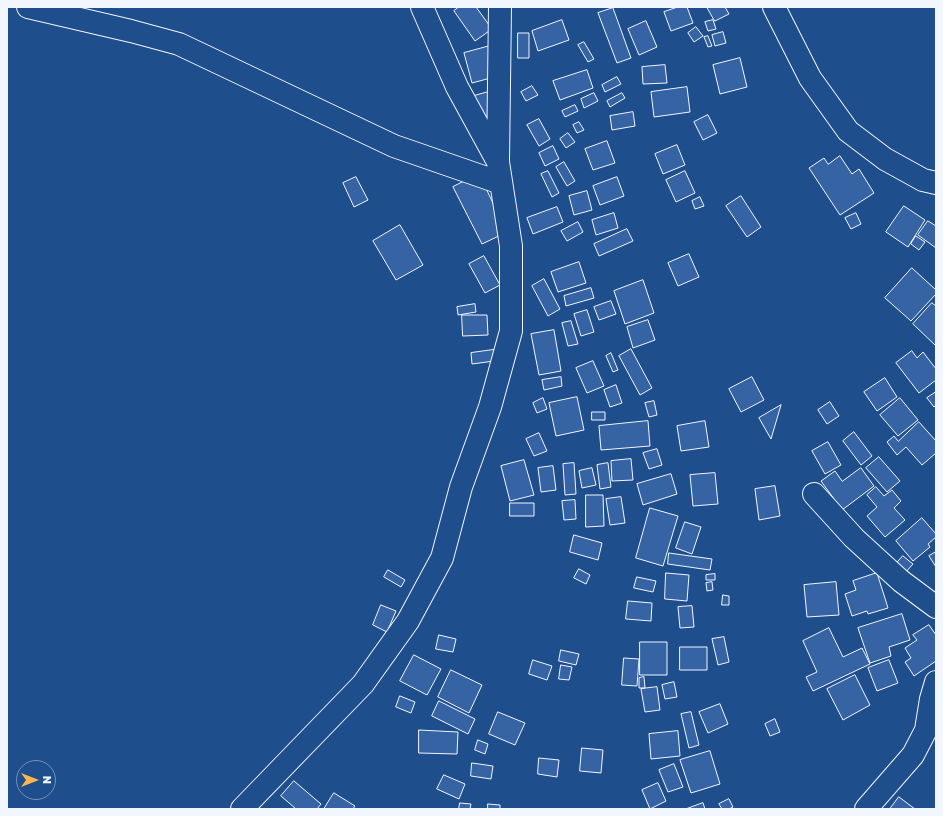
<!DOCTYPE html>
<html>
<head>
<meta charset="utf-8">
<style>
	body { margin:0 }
	#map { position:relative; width:943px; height:816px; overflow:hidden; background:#1f4e8c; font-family:"Golos Text",sans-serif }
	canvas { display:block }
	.frame { position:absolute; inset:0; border:8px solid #f2f6ff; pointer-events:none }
	.north { position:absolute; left:16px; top:760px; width:40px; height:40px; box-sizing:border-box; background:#1f4e8c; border:1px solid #7391ba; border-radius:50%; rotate:90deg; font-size:11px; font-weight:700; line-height:16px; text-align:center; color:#f2f6ff }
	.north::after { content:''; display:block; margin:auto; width:14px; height:18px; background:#ffb74d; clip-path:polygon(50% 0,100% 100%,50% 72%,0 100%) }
</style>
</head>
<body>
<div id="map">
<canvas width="943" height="816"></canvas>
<div class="frame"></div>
<div class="north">N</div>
</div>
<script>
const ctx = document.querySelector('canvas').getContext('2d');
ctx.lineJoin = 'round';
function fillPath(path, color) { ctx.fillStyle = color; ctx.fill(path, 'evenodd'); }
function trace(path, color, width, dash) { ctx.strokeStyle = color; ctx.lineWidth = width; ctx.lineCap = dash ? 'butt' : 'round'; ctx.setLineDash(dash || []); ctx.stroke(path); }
const building = new Path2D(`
	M459,7H476L492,29L475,41L454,11Z
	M678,7H687L693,23L671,31L664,12Z
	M707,7H725L729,14L715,21Z
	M613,8L631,58L617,63L598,13Z
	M562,20L569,40L538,51L532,31Z
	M713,20L716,29L708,31L705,22Z
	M646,21L657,47L639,55L628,29Z
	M696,27L703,36L694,42L688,33Z
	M723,32L726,43L715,46L712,35Z
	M518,33H529V58H518Z
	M708,36L712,46L708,47L704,37Z
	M584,42L594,59L588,62L578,45Z
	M490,46L498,76L472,83L464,53Z
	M740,58L747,87L720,94L713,65Z
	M665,65L667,83L643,84L642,67Z
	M587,70L593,88L560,100L553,81Z
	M617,77L621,84L605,92L602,85Z
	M532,86L538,95L526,101L521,92Z
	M687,87L690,112L654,117L651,92Z
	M492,91L501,124L483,128L474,96Z
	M594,93L598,101L584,108L581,99Z
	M622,93L625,98L610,107L607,101Z
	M575,105L578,111L565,117L562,111Z
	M633,112L635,126L612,130L610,116Z
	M708,115L717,133L703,140L694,122Z
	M539,119L550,139L539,146L527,125Z
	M579,122L584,130L577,133L573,125Z
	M568,133L575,142L566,148L560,139Z
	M607,141L615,163L593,170L585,149Z
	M677,145L685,165L663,174L655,154Z
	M553,146L559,159L545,166L539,153Z
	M840,156L852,174L859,169L874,193L840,215L809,168L824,158L828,164Z
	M564,162L575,181L567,186L556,167Z
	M548,171L559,193L552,197L541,174Z
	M685,171L695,193L676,202L666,180Z
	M479,174L507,232L482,244L453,187Z
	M356,177L368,200L354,207L343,183Z
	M617,177L624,196L600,205L593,186Z
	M587,191L592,210L574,215L569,196Z
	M741,196L761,227L747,237L726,206Z
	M700,197L704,206L695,209L692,201Z
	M904,206L925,220L908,247L886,232Z
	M557,207L563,222L533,234L527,218Z
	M614,213L618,228L596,235L592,220Z
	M856,213L861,224L851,229L845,218Z
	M928,221L936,226V248L918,235Z
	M578,222L583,232L567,241L561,231Z
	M400,225L423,265L396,280L373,241Z
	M627,229L633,241L599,256L594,244Z
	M916,236L925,242L919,250L911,244Z
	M689,254L699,277L678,286L668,263Z
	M484,256L500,285L485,293L469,264Z
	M579,262L586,283L558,292L551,272Z
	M912,268L936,290V294L911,321L885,298Z
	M544,279L560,309L548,316L532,286Z
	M643,280L654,313L625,324L614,291Z
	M591,288L594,298L566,306L564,296Z
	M611,301L616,314L599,320L594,307Z
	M932,303L936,306V346L913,324Z
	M475,304L476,312L458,315L457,307Z
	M587,310L594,332L581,336L574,314Z
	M462,315H487L488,335L463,336Z
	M648,320L655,340L633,348L627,327Z
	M571,321L578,344L568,346L562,323Z
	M554,330L561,371L539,375L531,334Z
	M500,349L502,360L472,364L471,353Z
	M631,349L652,388L640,395L619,356Z
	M912,351L917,358L923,352L936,369V380L919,393L896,363Z
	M611,353L618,370L613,372L606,356Z
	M593,361L604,386L587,393L576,368Z
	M561,377L562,386L544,390L542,380Z
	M752,377L764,400L741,412L729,389Z
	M885,378L897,397L877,411L864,392Z
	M616,385L622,403L610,407L604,390Z
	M936,392V405L934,407L927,398Z
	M577,397L584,430L556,436L549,403Z
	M543,398L547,409L537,413L533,403Z
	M900,398L918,420L898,436L880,415Z
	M654,401L657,415L649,417L645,403Z
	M830,402L839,416L827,424L818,410Z
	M781,405L771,439L759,418Z
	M592,412H605V420H592Z
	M648,421L650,446L601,450L599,426Z
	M705,421L709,447L681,451L677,426Z
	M919,422L936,441V453L922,465L906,447L897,455L887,442L894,436L898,441Z
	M854,432L872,456L861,465L843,441Z
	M539,433L547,451L534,456L526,439Z
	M828,442L841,465L825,474L812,451Z
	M657,449L662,465L649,469L643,453Z
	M879,457L900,481L887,492L866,468Z
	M631,459L633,480L612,481L611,461Z
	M524,460L534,495L510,501L501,466Z
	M574,463L576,494L565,495L563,464Z
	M608,463L611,487L600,489L597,465Z
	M553,466L556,490L541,492L538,468Z
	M592,468L596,485L582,488L579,471Z
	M861,468L874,486L842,510L821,481L835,471L842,481Z
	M715,473L718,504L693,506L690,475Z
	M671,474L677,494L643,505L637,484Z
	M775,486L780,516L759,520L755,489Z
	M876,487L884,496L892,490L901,501L894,508L905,520L885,537L867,516L877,507L867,495Z
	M586,495H603L604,526L586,527Z
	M621,497L625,523L610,525L606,499Z
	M575,500L576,519L564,520L562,501Z
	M510,503H534V516H510Z
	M650,508L678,516L663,566L636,558Z
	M922,518L936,534V537L928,544L930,547L913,561L896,541Z
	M685,522L701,527L692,554L676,548Z
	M574,535L602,543L598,560L570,552Z
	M936,552V567L929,556Z
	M669,553L712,559L710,570L668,564Z
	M903,556L913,564L905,573L895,565Z
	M579,569L590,575L586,584L574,578Z
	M388,570L405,580L401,587L384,577Z
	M666,573L689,575L687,601L665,599Z
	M877,573L888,608L868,614L867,611L852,616L845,594L856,590L853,581Z
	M715,574V580H706V575Z
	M637,577L656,581L653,592L634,588Z
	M712,582L713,590L707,591L706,583Z
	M836,582L839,615L807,617L804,585Z
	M723,595L729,596V605H722Z
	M628,601L652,603L651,621L626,619Z
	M381,605L396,611L387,632L373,625Z
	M692,606L694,627L680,628L678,607Z
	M902,614L910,640L889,647L891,656L870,663L858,628Z
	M929,625L936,635V661L914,676L905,662L911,658L905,648L917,640L913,635Z
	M829,628L843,657L862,648L870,664L813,691L806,677L817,672L803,641Z
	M439,635L456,639L453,652L436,649Z
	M724,637L729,662L718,665L712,639Z
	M640,642H667V675H640Z
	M680,647H707V670H680Z
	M561,650L579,654L576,665L559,661Z
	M414,655L441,669L427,695L400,681Z
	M624,658L639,659L637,686L622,685Z
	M533,660L552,666L547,680L529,674Z
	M889,660L898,683L877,691L868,668Z
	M561,665L572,667L569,680L559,679Z
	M451,670L482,685L469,713L438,697Z
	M855,675L870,705L843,720L827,689Z
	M644,677L645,688H639V678Z
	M674,682L677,697L665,699L662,685Z
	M657,687L660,710L645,712L641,689Z
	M400,696L415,702L411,713L396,707Z
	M439,701L475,719L468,734L432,716Z
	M720,704L728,724L708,733L699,712Z
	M498,712L525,723L515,745L489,734Z
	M691,712L699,745L689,748L681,714Z
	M775,719L780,732L770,736L765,724Z
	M419,730L458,732L457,754L419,753Z
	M678,731L680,756L651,759L649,734Z
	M478,740L488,744L485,754L475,750Z
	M582,748L603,750L601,773L580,771Z
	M710,751L720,784L691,793L680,760Z
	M539,758L559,760L557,777L538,774Z
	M472,763L493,766L491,779L471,776Z
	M674,764L683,787L668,792L659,770Z
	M444,775L465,784L459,799L437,789Z
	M294,781L321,804L317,809H296L281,796Z
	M658,783L666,801L650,809L642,790Z
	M334,793L355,806L353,809H324Z
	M899,797L915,809H890Z
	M729,799L733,807L729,809H722L719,804Z
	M460,803L471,804L470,809H459Z
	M703,803L705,809H686Z
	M488,804L500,805V809H488Z`);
fillPath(building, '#3563a3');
trace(building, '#f2f6ff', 1);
const minor = new Path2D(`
	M28,7L131,31L179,44L394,146L501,183
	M774,7L810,78L848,131L885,159L923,180L936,183
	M498,160L500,7
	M814,494L854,538L901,581L936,607
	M242,809L363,684L408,621L442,558L461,487L490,407L511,331V246L498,162L457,87L422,7
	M866,809L913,755L926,730L931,699L936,682`);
trace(minor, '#f2f6ff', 24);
trace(minor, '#1f4e8c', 22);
</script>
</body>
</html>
